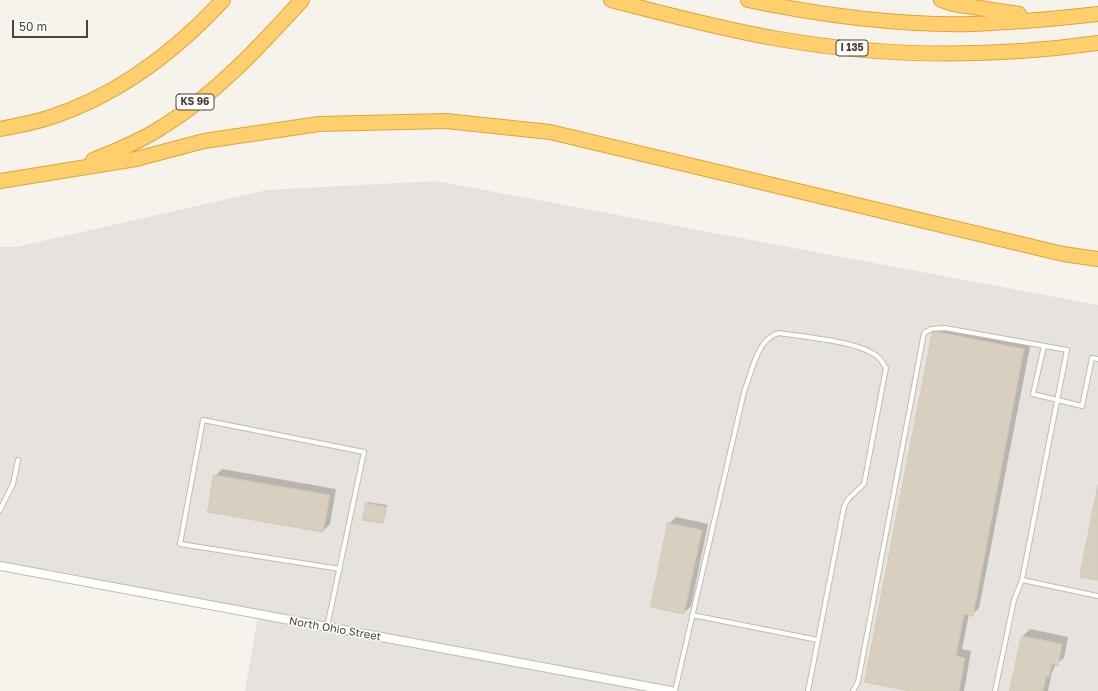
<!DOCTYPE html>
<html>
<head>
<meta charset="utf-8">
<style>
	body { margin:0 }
	#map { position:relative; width:1098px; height:691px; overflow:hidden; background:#f6f3ec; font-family:"Golos Text",sans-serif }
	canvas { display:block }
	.scale { position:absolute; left:12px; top:20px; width:76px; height:18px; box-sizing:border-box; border:2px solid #4b4439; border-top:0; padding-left:5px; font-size:12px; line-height:14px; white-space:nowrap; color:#4b4439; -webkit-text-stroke:3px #fff; paint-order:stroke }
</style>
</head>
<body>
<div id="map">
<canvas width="1098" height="691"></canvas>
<div class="scale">50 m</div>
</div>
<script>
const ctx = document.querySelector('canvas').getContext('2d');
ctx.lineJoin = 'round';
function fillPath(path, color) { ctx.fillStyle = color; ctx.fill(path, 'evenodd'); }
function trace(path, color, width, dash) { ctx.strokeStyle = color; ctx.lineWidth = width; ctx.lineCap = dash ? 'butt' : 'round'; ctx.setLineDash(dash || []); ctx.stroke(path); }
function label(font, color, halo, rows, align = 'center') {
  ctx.font = font + ' "Golos Text",sans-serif'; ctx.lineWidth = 3; ctx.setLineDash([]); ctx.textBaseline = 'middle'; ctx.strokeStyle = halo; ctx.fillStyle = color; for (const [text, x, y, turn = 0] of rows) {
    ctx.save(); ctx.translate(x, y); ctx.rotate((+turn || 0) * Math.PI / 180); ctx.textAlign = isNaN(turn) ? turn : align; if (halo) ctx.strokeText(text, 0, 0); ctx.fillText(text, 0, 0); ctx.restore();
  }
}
fillPath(new Path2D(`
	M436,181L1098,305V691H245L258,615L0,566V247H16L267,190Z`), '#e6e2dd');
fillPath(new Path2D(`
	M941,325L1031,342L979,608L972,615L969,614L962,649L971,651L964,691H916L934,332Z
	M222,469L336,489L330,524L323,531L215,476Z
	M368,502L387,505L383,522L367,504Z
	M676,517L708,524L691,606L684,613L669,524Z
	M1030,629L1068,637L1064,658L1056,664L1052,672L1048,691H1011L1023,636Z`), '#0003');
const building = new Path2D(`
	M933,331L1024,349L973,616L964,614L956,656L965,658L959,691H911L865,682Z
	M214,475L330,495L323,532L208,512Z
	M1098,485V580L1080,577Z
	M366,503L386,507L383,523L363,520Z
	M668,523L702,530L684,614L651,607Z
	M1022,636L1062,644L1058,666L1052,664L1049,677L1046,676L1043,691H1010Z`);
fillPath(building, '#d8cfc1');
trace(building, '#d3c7b4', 1);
const lane = new Path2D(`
	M1044,346L1033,394L1082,406L1092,358L1098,359
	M0,510L13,484L18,460
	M1022,580L1098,596
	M692,615L818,640
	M327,627L364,452L203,420L180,544L340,569
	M675,691L744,392C752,372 757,338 779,333C803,337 862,341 879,358C882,361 884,365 886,368L864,484L848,499L844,507L808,691
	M853,691L858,682L924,333L931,329L945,328L1067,350L1022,580L1014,600L995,691`);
const street = new Path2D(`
	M0,566L671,691`);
const highway = new Path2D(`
	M611,0C664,14 718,28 773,38C879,57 991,58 1098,43
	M748,0C817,15 904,26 974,24C1015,22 1057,19 1098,14
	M941,0L953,4L1019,14
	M0,129C16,126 32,123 48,118C117,96 174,53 223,0
	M93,160C116,151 141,141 162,127C216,94 260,46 302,0
	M0,181L136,159L204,141L319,124L446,121L550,132L1063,254L1098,259`);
trace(lane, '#c2bbae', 6);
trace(street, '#c2bbae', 10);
trace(highway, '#e0a43c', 16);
trace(lane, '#fff', 4);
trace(street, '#fff', 8);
trace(highway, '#ffcf6e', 14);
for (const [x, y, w] of [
	[852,48,32],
	[195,102,38]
]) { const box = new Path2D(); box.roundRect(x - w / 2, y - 8, w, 16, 3); ctx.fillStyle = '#fff'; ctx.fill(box); trace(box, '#4b4439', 1); }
label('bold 10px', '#4b4439', null, [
	["I 135",852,48],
	["KS 96",195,102]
]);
label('11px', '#4b4439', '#fff', [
	["North Ohio Street",335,629,10]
]);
</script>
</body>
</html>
